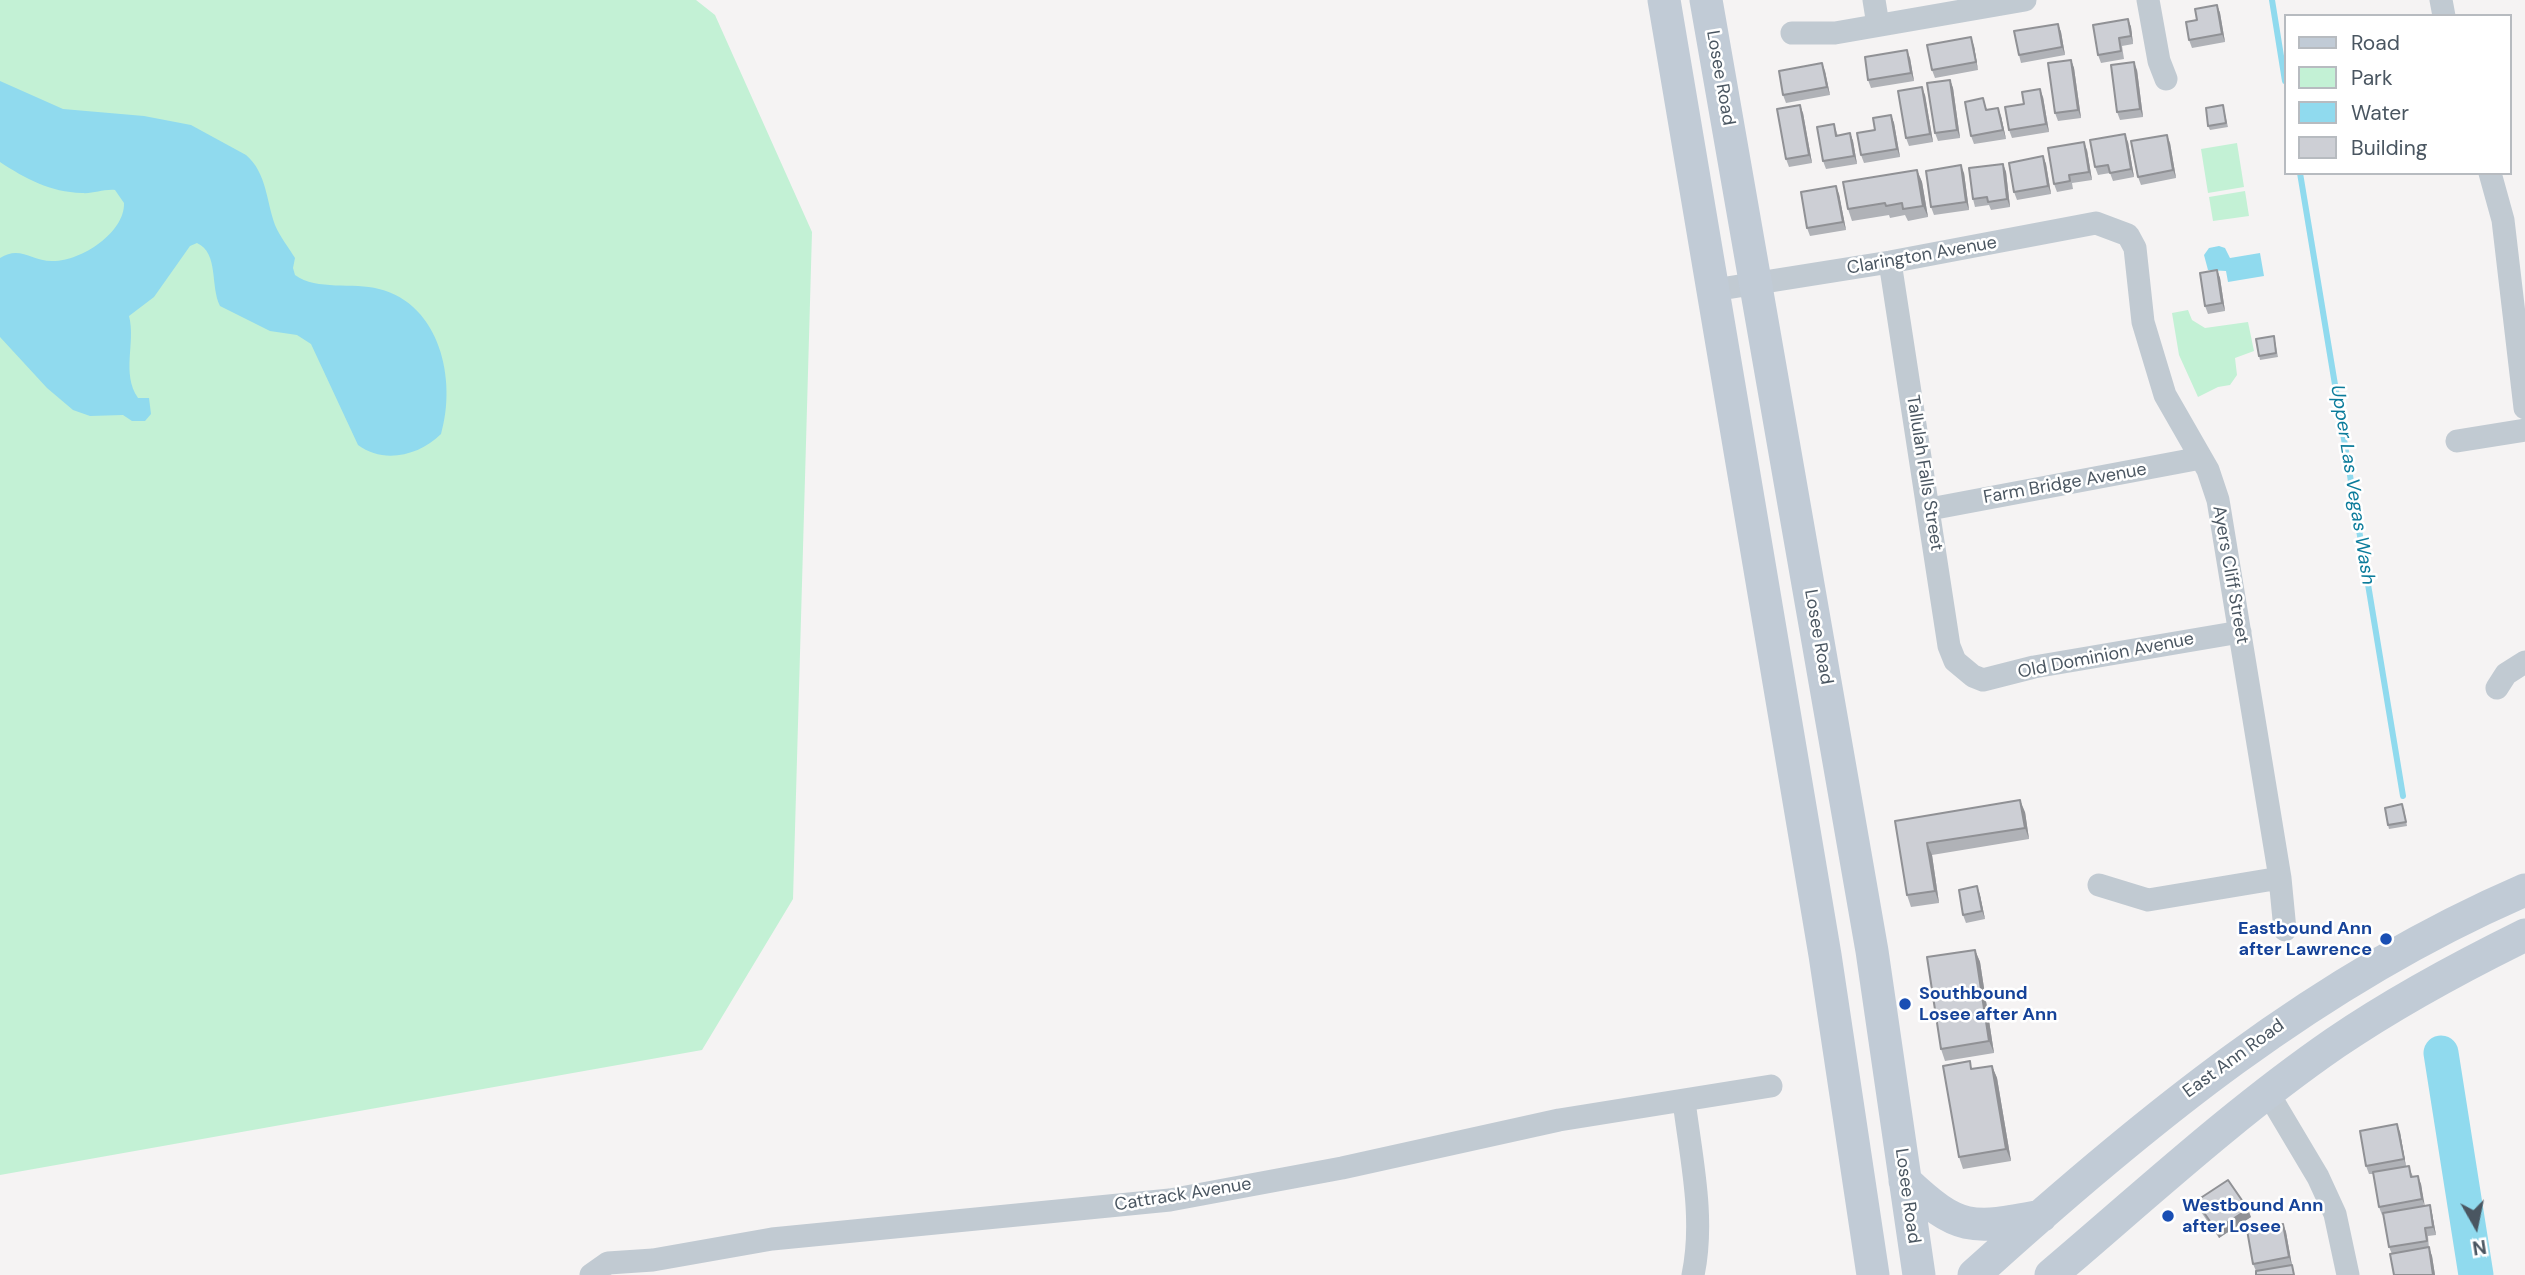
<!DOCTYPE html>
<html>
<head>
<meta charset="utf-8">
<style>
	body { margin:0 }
	#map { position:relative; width:2525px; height:1275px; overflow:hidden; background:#f5f3f3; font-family:"DM Sans",sans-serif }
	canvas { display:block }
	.legend { position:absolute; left:2284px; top:14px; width:228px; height:161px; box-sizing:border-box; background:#fff; border:2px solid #b7bbc0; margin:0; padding:9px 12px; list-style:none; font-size:21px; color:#4a5661 }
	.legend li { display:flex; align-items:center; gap:14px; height:35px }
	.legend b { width:35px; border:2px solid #b7bbc0 }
	.north { position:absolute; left:2441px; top:1191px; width:70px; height:70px; -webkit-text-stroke:5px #fff; paint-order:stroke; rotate:171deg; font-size:19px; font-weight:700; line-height:28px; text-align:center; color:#4a5661 }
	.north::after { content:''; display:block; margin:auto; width:24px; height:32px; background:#4a5661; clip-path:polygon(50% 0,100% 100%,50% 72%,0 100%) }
</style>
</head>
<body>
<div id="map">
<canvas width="2525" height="1275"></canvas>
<ul class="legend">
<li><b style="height:9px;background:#c1cbd6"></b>Road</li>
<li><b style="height:19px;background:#c3f1d5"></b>Park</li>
<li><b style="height:19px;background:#90daee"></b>Water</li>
<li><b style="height:19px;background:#cdcfd5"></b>Building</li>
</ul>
<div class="north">N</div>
</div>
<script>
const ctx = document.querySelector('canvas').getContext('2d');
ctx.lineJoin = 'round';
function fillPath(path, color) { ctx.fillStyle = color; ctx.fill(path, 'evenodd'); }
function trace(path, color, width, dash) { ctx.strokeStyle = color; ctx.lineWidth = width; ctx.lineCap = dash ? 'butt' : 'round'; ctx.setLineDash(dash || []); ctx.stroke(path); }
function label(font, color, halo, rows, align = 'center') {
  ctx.font = font + ' "DM Sans",sans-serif'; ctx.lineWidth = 5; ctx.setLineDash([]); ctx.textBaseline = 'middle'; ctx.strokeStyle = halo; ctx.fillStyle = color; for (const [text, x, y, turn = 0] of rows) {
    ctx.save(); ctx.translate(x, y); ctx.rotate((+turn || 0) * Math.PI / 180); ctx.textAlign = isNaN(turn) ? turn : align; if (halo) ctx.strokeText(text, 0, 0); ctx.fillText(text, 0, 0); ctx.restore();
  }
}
fillPath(new Path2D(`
	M0,0H696L715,15L812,232L793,899L702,1050L0,1175Z
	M2237,143L2244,187L2208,193L2201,149Z
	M2245,191L2249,216L2213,221L2209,197Z
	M2188,310L2192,320L2205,328L2248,322L2254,351L2235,358L2237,375L2230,385L2218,387L2198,397L2179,355L2172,313Z`), '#c3f1d5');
fillPath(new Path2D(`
	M0,81L63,109L144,116L191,125L246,155C267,173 266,201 275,225C280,237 289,248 295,258L293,268L295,275C317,291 353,282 379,289C440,304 457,380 441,434C419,456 383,464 358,445L311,344L297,335L270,331L220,306C210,286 219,253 197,243L190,246L154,297L129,316C136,343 121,373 138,398H149L151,414L145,421H132L123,415L90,416L73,410L47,388L0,337V258C20,245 31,261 52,261C80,262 125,233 124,203L115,190C103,189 93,194 82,193C50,192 26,179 0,162Z
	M2219,246L2225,248L2230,258L2260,253L2264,276L2228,282L2226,271L2208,270L2204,255L2209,248Z`), '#90daee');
trace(new Path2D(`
	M2272,0L2285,81
	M2300,173L2403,796`), '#90daee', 6);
trace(new Path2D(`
	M2441,1053L2476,1275`), '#90daee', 35);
trace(new Path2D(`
	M1874,0L1878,25
	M2148,0L2159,61L2166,79
	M2441,0L2444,16
	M1792,33H1835L2025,0
	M2490,173L2503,220L2525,408
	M1890,262L1949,646L1955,661L1973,676L1983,680L2034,667L2240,632
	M1714,290L1890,262L2096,223L2128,235L2135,248L2143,322L2165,395L2208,470L2218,500L2280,878L2285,930
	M2457,441L2525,430
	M1930,509L2201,458
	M2497,688L2506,674L2525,662
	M2099,885L2148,900L2280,878
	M2268,1093L2318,1177L2335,1214L2348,1275
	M1684,1101C1691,1158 1705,1218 1693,1275
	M591,1275L608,1263L653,1260L772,1239L1170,1200L1342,1168L1559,1120L1771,1086`), '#c1cad2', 23);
trace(new Path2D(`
	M1664,0L1825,955L1873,1275
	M1706,0L1872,951L1919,1275
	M1905,1181C1958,1231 1971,1230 2041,1216
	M1974,1275C2142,1123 2316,980 2525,890
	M2051,1275C2144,1196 2235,1112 2335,1043C2395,1002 2460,967 2525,935`), '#c1cbd6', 33);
fillPath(new Path2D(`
	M2217,5L2220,13L2225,42L2192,48L2189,40L2197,20Z
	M2128,19L2131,27L2133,44L2122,46L2124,59L2101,63L2098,55Z
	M2058,24L2061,32L2065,55L2021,63L2019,55Z
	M1974,46L1978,70L1935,78L1932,70Z
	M1910,58L1914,81L1871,88L1868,80Z
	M2071,60L2074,68L2081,118L2058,121L2055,113Z
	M2137,70L2143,117L2120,120L2117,112Z
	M1825,71L1830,95L1786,103L1783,95Z
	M1950,80L1953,88L1960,138L1938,141L1935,133Z
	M1925,95L1933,142L1909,146L1906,138Z
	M2043,97L2049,132L2012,138L2009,130L2024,104Z
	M1983,98L1987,110L2001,116L2006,139L1974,144L1971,136Z
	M2223,105L2228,127L2210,130L2208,126Z
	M1803,113L1812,163L1789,167L1786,159Z
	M1891,115L1894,123L1900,157L1864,163L1861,155Z
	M1834,124L1838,136L1850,133L1853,141L1857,164L1826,169L1823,161Z
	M2128,142L2134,177L2113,181L2110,173L2098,175L2095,167Z
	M2170,143L2176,178L2141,185L2138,177Z
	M2087,150L2092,180L2072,183L2073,189L2057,192L2054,184Z
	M2043,156L2046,164L2051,194L2017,200L2014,192Z
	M2003,164L2006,172L2010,207L1991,210L1989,205L1975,207L1973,199Z
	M1917,170L1922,182L1928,217L1908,221L1905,215L1890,218L1889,215L1852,221L1848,209Z
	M1964,173L1969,210L1934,215L1931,207Z
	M1839,194L1846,230L1810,236L1807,228Z
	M2217,270L2220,278L2225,311L2208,314L2205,306Z
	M2274,336L2278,357L2260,360L2259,356Z
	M2404,808L2407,826L2389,829L2388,825Z
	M2025,812L2029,839L1932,855L1939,903L1911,907L1907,895L1895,821Z
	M1977,886L1980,895L1985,919L1966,923L1963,915Z
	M1975,950L1980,962L1994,1053L1945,1061L1941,1049Z
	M1992,1066L1997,1078L2011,1161L1963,1169L1959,1157L1973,1069Z
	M2400,1132L2406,1166L2412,1174L2413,1177L2421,1184L2424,1206L2430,1205L2432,1213L2436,1235L2428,1236L2429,1249L2432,1256L2435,1275H2394L2392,1254L2389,1247L2384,1214L2382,1215L2379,1207L2373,1174H2369L2366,1166Z
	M2196,1201L2251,1217L2219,1238L2199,1209Z
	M2283,1224L2286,1232L2292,1265L2256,1271L2253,1264Z`), '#b0b2b7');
fillPath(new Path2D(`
	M2217,5L2220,13L2225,42L2222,34Z
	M2128,19L2131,27L2133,44L2131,36Z
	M2058,24L2061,32L2065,55L2062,47Z
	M1971,37L1974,46L1978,70L1976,62Z
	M1907,50L1910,58L1914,81L1911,73Z
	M2071,60L2074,68L2081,118L2078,110Z
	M2134,62L2137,70L2143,117L2140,109Z
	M1822,63L1825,71L1830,95L1827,87Z
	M1950,80L1953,88L1960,138L1957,130Z
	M1922,87L1925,95L1933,142L1930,134Z
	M2040,89L2043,97L2049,132L2046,124Z
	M1800,105L1803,113L1812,163L1809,155Z
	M1998,108L2001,116L2006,139L2003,130Z
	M1891,115L1894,123L1900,157L1897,149Z
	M1850,133L1853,141L1857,164L1854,156Z
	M2125,134L2128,142L2134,177L2131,169Z
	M2167,135L2170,143L2176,178L2173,170Z
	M2084,142L2087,150L2092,180L2089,172Z
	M2043,156L2046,164L2051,194L2048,186Z
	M2003,164L2006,172L2010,207L2007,199Z
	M1961,165L1964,173L1969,210L1966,202Z
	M1917,170L1922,182L1928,217L1923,206Z
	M1836,186L1839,194L1846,230L1843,222Z
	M2217,270L2220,278L2225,311L2222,303Z
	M2020,800L2025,812L2029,839L2025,828Z
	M1927,843L1932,855L1939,903L1935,891Z
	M1977,886L1980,895L1985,919L1982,911Z
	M1975,950L1980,962L1994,1053L1989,1041Z
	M1992,1066L1997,1078L2011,1161L2006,1149Z
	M2397,1124L2400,1132L2406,1167L2404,1159Z
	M2418,1176L2421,1184L2425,1207L2422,1199Z
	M2430,1205L2432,1213L2436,1235L2433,1227Z
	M2248,1209L2251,1217L2219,1238L2216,1230Z
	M2283,1224L2286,1232L2292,1266L2289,1257Z
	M2429,1247L2432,1256L2435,1275H2433Z`), '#909195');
const building = new Path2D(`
	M2217,5L2222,34L2189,40L2186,22L2197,20L2195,9Z
	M2128,19L2131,36L2119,38L2121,51L2098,55L2093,25Z
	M2058,24L2062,47L2019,55L2014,31Z
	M1971,37L1976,62L1932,70L1927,45Z
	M1907,50L1911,73L1868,80L1865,57Z
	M2071,60L2078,110L2055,113L2048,63Z
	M2134,62L2140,109L2117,112L2111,65Z
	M1822,63L1827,87L1783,95L1779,71Z
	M1950,80L1957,130L1935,133L1927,83Z
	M1922,87L1930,134L1906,138L1898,91Z
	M2040,89L2046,124L2009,130L2005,107L2024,104L2022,92Z
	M1983,98L1986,110L1998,108L2003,130L1971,136L1965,102Z
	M1800,105L1809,155L1786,159L1777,109Z
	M2223,105L2226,123L2208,126L2206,108Z
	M1891,115L1897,149L1861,155L1857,133L1875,130L1873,118Z
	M1834,124L1836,136L1850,133L1854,156L1823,161L1817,127Z
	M2125,134L2131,169L2110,173L2108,165L2095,167L2090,140Z
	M2167,135L2173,170L2138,177L2131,141Z
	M2084,142L2089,172L2069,175L2070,181L2054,184L2048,148Z
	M2043,156L2048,186L2014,192L2009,163Z
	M2003,164L2007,199L1988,202L1987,197L1973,199L1969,168Z
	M1961,165L1966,202L1931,207L1926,171Z
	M1917,170L1923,206L1903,209L1902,203L1886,206L1885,203L1848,209L1843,182Z
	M1836,186L1843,222L1807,228L1801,192Z
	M2217,270L2222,303L2205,306L2200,273Z
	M2274,336L2276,353L2259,356L2256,339Z
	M2020,800L2025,828L1927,843L1935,891L1907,895L1895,821Z
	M2402,804L2406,822L2388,825L2385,808Z
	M1977,886L1982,911L1963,915L1959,890Z
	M1975,950L1989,1041L1941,1049L1927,957Z
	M1970,1061L1971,1069L1992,1066L2006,1149L1959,1157L1943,1066Z
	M2397,1124L2404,1159L2366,1166L2360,1131Z
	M2409,1166L2411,1177L2418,1176L2422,1199L2379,1207L2373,1172Z
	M2228,1180L2248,1209L2216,1230L2196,1201Z
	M2430,1205L2433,1227L2425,1228L2427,1241L2389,1247L2383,1213Z
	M2283,1224L2289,1257L2253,1264L2247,1230Z
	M2429,1247L2433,1275H2394L2390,1254Z
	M2292,1265L2294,1275H2256V1271Z`);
fillPath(building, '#cdcfd5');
trace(building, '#909195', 2);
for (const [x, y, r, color] of [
	[2386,939,7,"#1a4fb4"],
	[1905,1004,7,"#1a4fb4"],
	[2168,1216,7,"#1a4fb4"]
]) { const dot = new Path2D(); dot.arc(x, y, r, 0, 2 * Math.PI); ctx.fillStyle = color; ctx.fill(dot); trace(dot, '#fff', 2.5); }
label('18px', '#4a5661', '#fff', [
	["Losee Road",1720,78,80],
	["Clarington Avenue",1922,256,-10],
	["Tallulah Falls Street",1924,473,81],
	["Farm Bridge Avenue",2065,484,-10],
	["Ayers Cliff Street",2230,575,80],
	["Losee Road",1818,637,80],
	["Old Dominion Avenue",2106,656,-11],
	["East Ann Road",2234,1059,-36],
	["Cattrack Avenue",1183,1195,-9],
	["Losee Road",1907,1196,82]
]);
label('bold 18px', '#164399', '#fff', [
	["Eastbound Ann",2372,929,"right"],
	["after Lawrence",2372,950,"right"],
	["Southbound",1919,994],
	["Losee after Ann",1919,1015],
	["Westbound Ann",2182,1206],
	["after Losee",2182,1227]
], 'left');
label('italic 19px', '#0c7c9b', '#fff', [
	["Upper Las Vegas Wash",2352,485,81]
]);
</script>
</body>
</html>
